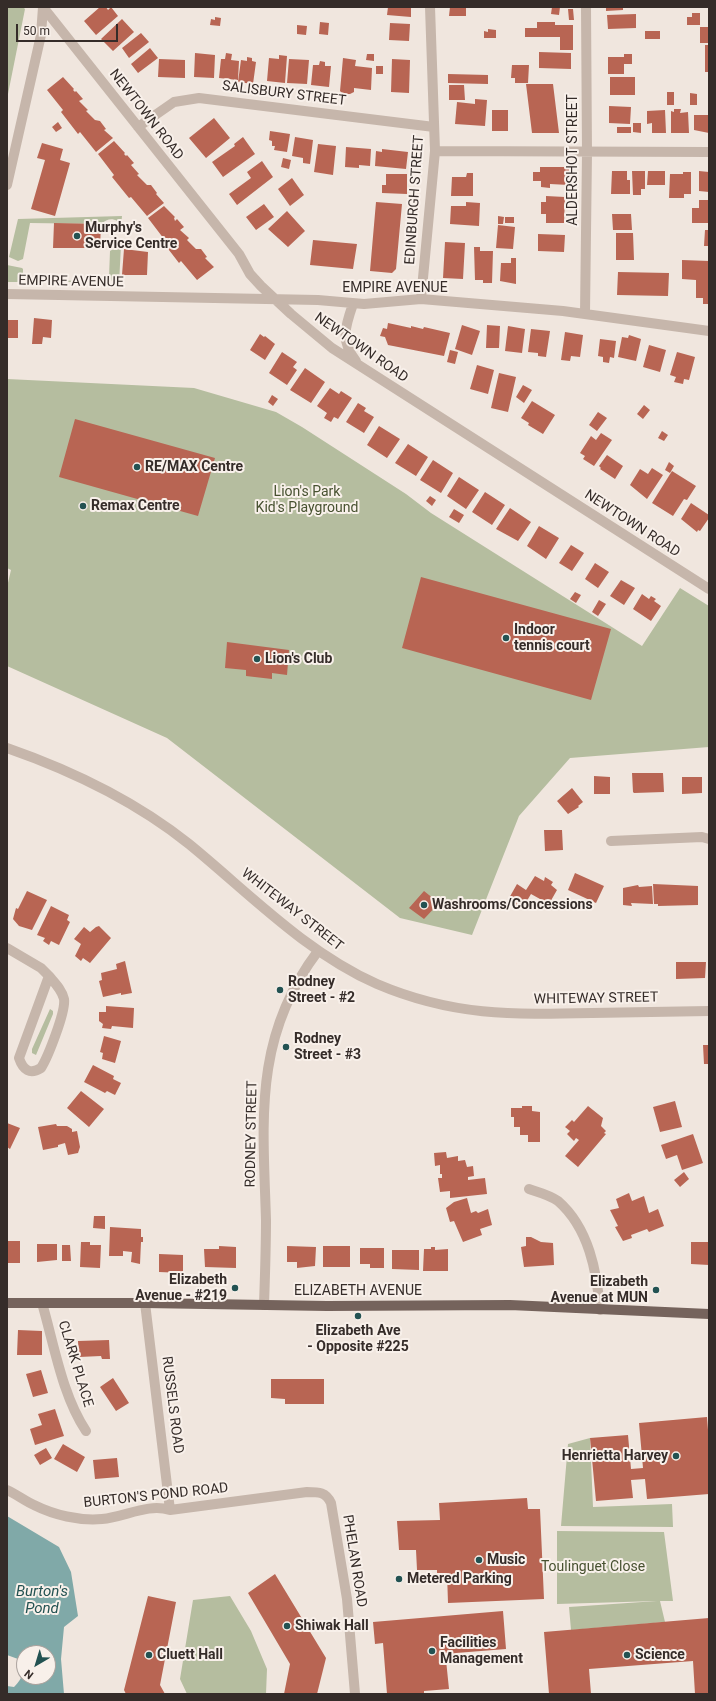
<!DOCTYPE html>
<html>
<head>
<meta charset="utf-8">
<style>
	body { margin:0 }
	#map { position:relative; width:716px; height:1701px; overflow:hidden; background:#f0e6de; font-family:Roboto,sans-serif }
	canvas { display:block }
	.frame { position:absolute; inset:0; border:8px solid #352c29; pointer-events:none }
	.north { position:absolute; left:16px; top:1645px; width:40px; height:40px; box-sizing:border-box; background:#f8f0ea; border:1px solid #aaa29d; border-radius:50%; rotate:218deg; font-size:11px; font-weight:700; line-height:16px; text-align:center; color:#352c29 }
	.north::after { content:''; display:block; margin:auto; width:14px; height:18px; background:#235252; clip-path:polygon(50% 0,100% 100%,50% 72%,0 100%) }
	.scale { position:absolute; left:16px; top:24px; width:102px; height:18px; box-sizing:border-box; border:2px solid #352c29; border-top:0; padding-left:5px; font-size:12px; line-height:14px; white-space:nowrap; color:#352c29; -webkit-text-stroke:3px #f8f0ea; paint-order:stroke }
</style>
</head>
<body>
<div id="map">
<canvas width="716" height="1701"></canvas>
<div class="frame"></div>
<div class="north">N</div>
<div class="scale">50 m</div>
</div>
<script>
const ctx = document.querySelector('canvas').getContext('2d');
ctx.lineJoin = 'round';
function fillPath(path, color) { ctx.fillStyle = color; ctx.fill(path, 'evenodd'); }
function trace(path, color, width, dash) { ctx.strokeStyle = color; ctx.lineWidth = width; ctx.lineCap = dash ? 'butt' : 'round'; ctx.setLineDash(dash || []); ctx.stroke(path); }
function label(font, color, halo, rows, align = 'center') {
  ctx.font = font + ' Roboto,sans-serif'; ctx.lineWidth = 4; ctx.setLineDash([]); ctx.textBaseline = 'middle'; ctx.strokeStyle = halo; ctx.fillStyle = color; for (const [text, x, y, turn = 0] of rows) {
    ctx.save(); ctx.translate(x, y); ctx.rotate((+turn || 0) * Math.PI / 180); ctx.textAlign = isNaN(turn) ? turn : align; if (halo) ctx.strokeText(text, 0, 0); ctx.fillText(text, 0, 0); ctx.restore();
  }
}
fillPath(new Path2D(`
	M7,7H23L25,9L7,99Z
	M122,216L121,226C116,217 108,218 101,224L30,223L23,259L18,261L9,257L18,219Z
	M121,245L119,284L113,283L109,277L110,251Z
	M7,265L22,268L23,269V279L81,281V282H7Z
	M7,379L194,388L276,412L302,427L406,494L431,513L642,646L680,588L709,606V747L570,758L519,816L472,935L400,918L167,738L7,666V587L11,570L7,568Z
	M50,1009L53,1011V1014L36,1055L32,1053V1049Z
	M590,1438L593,1507L672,1504L673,1527L561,1526L568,1444Z
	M557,1531L664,1532L673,1601H660L665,1622L571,1630L569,1607L657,1601L557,1604Z
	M230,1596L251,1631L267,1669L266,1694H187L180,1679L193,1600Z`), '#b5bd9f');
fillPath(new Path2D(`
	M7,1516L59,1547L71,1572L78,1616L64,1627L61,1659L64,1694H7V1686L14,1687C24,1677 24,1672 18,1659L7,1655ZM24,1653H48V1677H24Z`), '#80a9a8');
fillPath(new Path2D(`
	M100,7H106L108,10L111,7L118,16L96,35L84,21Z
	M388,7H411V17L387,15Z
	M450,7H466V16H449Z
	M552,7H560L559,15L551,14Z
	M606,7H623V10L606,11Z
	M568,9H573L574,20H569Z
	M692,13H700V25H687V17H692Z
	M636,14V28L608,29L607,15Z
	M215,17L221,18L220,26L210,25L211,19L215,20Z
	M122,19L134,32L113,51L101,39Z
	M320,22L329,23L328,35L319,34Z
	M537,22H555V25H573V50H560V37H525V28H537Z
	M390,23L410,24L409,41L389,40Z
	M297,25L307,26L306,35L297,34Z
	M700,27H709V43H700Z
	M488,29L496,30V38H484V31L488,32Z
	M645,31H660V39H645Z
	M141,33L149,42L129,58L122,48Z
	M705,45H709V72H705Z
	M150,48L158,58L138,73L131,64Z
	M539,52L571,53V69L539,68Z
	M195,53L215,55L214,78L194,77Z
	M226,53L232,54L231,60L239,61L238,80L219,78L221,59H225Z
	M367,54H374V61L366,60Z
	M624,54H632V64H624V74H608V57H624Z
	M279,55L287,56L285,83L267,81L269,58L279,59Z
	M247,57L252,58V61L256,62L253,84L238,82L241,60L247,61Z
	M343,58L356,60L355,66L372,68L371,90L354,88V92L350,94H343L340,91Z
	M159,59L185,60V78L158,77Z
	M289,59L309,60L307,84L287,83Z
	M392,59L410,60L409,93L391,92Z
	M320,61L325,62V66H331L329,87L311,85L313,65H319Z
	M512,65H529L528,83H515V78H511Z
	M376,66H383V74H376Z
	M448,74L488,75V84L448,83Z
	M63,77L74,89L73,90L75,92L76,91L83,99L79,101L88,110L86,111L95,120L100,121L106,129L104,130L113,138L96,152L80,132L78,134L61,112L63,110L47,90Z
	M610,77H635V95H610Z
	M526,84H553L559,133H532Z
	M449,85H464L465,100H449Z
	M667,92H674V105H667Z
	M690,93L697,94V105H690Z
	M475,99L487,100L485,126L455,124L457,102L475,104Z
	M609,106L631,107L630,124L609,123Z
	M674,109H681L680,113L688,112L689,133H671V111L674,112Z
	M492,110H508V131H492Z
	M665,110L666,133H652V123L647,124V111Z
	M694,115H709V133L694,130Z
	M214,118L230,138L206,158L189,138Z
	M58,122L62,128L56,132L52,127Z
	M633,123H641V133L633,132Z
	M617,127H631V133H617Z
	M270,131L290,134L287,152L274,150L275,146H272V141L269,140Z
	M243,137L255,154L223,177L212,162L235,146L234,144Z
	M295,137L313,140L310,164L303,163V158L292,156Z
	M114,141L125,153L124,154L126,156L127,155L134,163L131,165L139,174L137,175L147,185H151L157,193L156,194L164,203L147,216L131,197L129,198L112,177L114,175L98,154Z
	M42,143L63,149L60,160L70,163L55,216L31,209L45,160L37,158Z
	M318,144L336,146L333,175L314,172Z
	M346,147L371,149L370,166L359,165V168L345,167Z
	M382,149L408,152L406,169L375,166L376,151L382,152Z
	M283,158L291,160L289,169L281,167Z
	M262,161L273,177L237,205L229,194L251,178L247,172Z
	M540,167H569V185L550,184V188L541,187V181H533V172H540Z
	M612,171H627V180H630V194H611Z
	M632,171H645V189H641V195H633Z
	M648,171H665V185H647Z
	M699,171L709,172V192L699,191Z
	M683,172H691V194H684V198H669L670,174H683Z
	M467,173H473V196H451L452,177H466Z
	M386,174H407V194L382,193V185H386Z
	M292,178L304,195L290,206L278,189Z
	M546,196L565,197L564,223H546V214H541V202H546Z
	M699,200H709V223H692V208H699Z
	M376,202L402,204L396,269L392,273L370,271Z
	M466,202L480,203L479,226L450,224L451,206H466Z
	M264,204L274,217L256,230L246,217Z
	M164,206L175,217L174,218L175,221L177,219L184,227L180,230L189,238L187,240L196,249H201L207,257L205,258L214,267L197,280L181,261L179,263L162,241L164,239L148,218Z
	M287,211L305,231L288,247L268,229Z
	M612,214H631L632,230H613Z
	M498,216L504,217L503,224H498Z
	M505,217H514V223H505Z
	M54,223L101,224L100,248H53Z
	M498,225L515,227L513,249L496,248Z
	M705,230H709V246H704Z
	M616,233H633L634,260H616Z
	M538,234L565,235L564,252L538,251Z
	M313,240L357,244L353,269L310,265Z
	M445,242L465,243L463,279L443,278Z
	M474,247H480V251H493L492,283H483V280H475Z
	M124,249L148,252L147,275H122Z
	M511,258H516V284L500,281L501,263H511Z
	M682,260L709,261V304H703V298H696V280L682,279Z
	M618,272L669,273L668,296L617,295Z
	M34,318L52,320L51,338L43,337L42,344H32Z
	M7,320H18V338H7Z
	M388,323L411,328V326L423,329L424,327L450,333L444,356L388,345L385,337L380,336L383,328L387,329Z
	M462,325L480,331L472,355L455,349Z
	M487,325L500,326L499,348H486Z
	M508,326L525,329L522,353L505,351Z
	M531,329L550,331L546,357L538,356V353L528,352Z
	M565,332L583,335L580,357L571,356L570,361L561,360Z
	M260,334L264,337L265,336L275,344L265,360L250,350Z
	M629,335L641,339L636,361L618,357L622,337L628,338Z
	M600,339L616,341L614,358L610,357L609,363L603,362V357L598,356Z
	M649,345L666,350L660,372L643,367Z
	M450,350L458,352L455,364L447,362Z
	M282,352L297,362L293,367L297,370L287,385L269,373Z
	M677,352L695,357L689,380L684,379L683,384L674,382L676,377L670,375Z
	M477,365L494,370L488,394L470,389Z
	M305,368L325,382L311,403L290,390Z
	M499,373L516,377L508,412L491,408Z
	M523,385L532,390L524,403L516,397Z
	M330,388L339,394L341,391L352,398L338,419L334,417L331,422L324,418L327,413L317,406Z
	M272,395L278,399L273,406L268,402Z
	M532,401L555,415L543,434L528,425L529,423L521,418Z
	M358,403L366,408L364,411L374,417L364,433L346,422Z
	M644,405L650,410L643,419L637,414Z
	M598,412L607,418L597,431L589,425Z
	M75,419L215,458L198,516L59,477Z
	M379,426L400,439L387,458L367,445Z
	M662,431L668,435L664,441L658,438Z
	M601,433L612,440L594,466L583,459L585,456L580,453L591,436L596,440Z
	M408,444L428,457L416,476L395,463Z
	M607,455L623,466L615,479L600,469L601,468L599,466Z
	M433,460L453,473L441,493L420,480Z
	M669,462L674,466L670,473L665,470Z
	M652,468L663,475L647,499L630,485L640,469L648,474Z
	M672,471L696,486L687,500L684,499L673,516L652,503Z
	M459,477L479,490L466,509L447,496Z
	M485,492L505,505L492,525L472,512Z
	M430,496L436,500L432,506L426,501Z
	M691,503L709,515V518L700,531L698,530L697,532L681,519Z
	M510,508L531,522L518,541L496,529Z
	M454,509L464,515L459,523L449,517Z
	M539,526L559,538L546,559L527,546Z
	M571,545L584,553L572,571L559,563Z
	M595,563L609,572L598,588L585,579Z
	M421,577L611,629L591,700L402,648Z
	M621,580L635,588L624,605L610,596Z
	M575,592L581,595L576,603L570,599Z
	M642,594L649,599L651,596L656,599L654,601L661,606L651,621L633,609Z
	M599,600L606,604L598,616L592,612Z
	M227,642L289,650L287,675L272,673V679L246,676V670L225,668Z
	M632,773H663L664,792L634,793L633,792Z
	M594,776L610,777V794H594Z
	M682,777H702V793L682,794Z
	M572,788L583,802L578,806L579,807L568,814L557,801Z
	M544,830H562L563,850L545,851Z
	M575,873L604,886L596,903L568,890Z
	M535,876L544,881L545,877L553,882L551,885L557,890L549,904L531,894L522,909L508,900L517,884L526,890Z
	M653,884L698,886V905L658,906V904H654Z
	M638,885L639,887L652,886L653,904L631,903L632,906L623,905V888Z
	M27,891L47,900L32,930L19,926L13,919L16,908L18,909Z
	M424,891L439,903L424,919L409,908Z
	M51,906L69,915L67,920L70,922L59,945L51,941L49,945L43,941L45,938L37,935Z
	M99,926L111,938L90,963L83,958L81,961L75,956L81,944L74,939L84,927L90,932L96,927Z
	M125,961L132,993L121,995V993L103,997L99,981L102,980L101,973L117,969L116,964Z
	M676,962H706L705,978L676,979Z
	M106,1006L134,1008L133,1028L112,1026L111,1029L102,1028L103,1024L99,1021V1012H106Z
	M104,1036L121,1041L115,1063L102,1059L103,1053L100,1052Z
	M703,1045H709V1064H704Z
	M93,1065L114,1076L113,1079L121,1083L115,1095L107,1091L105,1093L84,1082Z
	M81,1091L104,1109L89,1127L67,1108Z
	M675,1101L682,1127L660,1132L653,1107Z
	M522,1106H532V1111L540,1112V1142H528V1135H520V1127H514V1117H511V1108H522Z
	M588,1106L603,1118L601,1126L606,1131L604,1133L606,1134L578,1167L565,1156L579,1140L576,1138L574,1141L567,1134L570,1131L565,1127L572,1120L574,1122Z
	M7,1123L20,1128L10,1149L7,1147Z
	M56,1124L57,1126H67L72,1129V1132L77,1131L80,1147L78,1153L68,1155L65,1143L58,1145V1147L43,1150L38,1127Z
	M693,1134L703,1163L682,1170L677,1155L666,1159L661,1145Z
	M446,1152L447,1158L458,1156V1161L465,1160L467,1167L473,1166L474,1176L468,1177V1180L485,1178L487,1194L450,1198V1191L440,1192L438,1178H442V1174H440V1165L435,1166L434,1153Z
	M684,1172L689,1179L680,1187L674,1180Z
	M629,1193L632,1201L644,1196L649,1213L658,1209L664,1226L649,1232L647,1229L631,1235L632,1238L623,1241L615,1227L618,1226L610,1210L619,1208L616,1199Z
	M467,1198L471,1213L476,1211L478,1213L488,1209L492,1225L480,1229L482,1235L463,1242L454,1221L450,1222L446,1208L454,1202Z
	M94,1216H105V1229L93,1228Z
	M110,1227L141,1229V1237H143V1242H141L140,1264L131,1262L132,1252L123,1251V1256H109Z
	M526,1237H531L541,1242L553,1243L554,1265L524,1267L521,1247L526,1246Z
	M7,1241H20V1263H7Z
	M81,1242H90V1245H101L100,1268L80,1267Z
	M691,1242H709V1265L691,1264Z
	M37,1244H57V1260L37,1262Z
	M62,1245H70L71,1261H62Z
	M219,1246L236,1247V1268L205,1267L204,1249H219Z
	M287,1246L316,1247L315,1266L297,1268V1262H287Z
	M323,1246H350V1267H323Z
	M431,1247H435V1250L448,1249V1271H423L424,1249H431Z
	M360,1248H384V1268H370V1264H360Z
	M392,1250H419V1270L392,1269Z
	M159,1254L183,1255V1273L159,1272Z
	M18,1330L42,1331V1355H17Z
	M109,1340L110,1359H102L101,1356L79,1357L78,1341Z
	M41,1370L48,1393L33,1397L26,1374Z
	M113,1378L129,1403L116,1411L100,1387Z
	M271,1379H324V1404H285V1399L271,1398Z
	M55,1409L64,1436L35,1445L30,1429L42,1425L38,1414Z
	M707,1417L709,1443V1494L647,1499L645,1479L631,1480L633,1498L596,1501L590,1438L628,1435L631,1469L643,1468L639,1423Z
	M63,1444L85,1457L77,1472L54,1459Z
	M46,1448L52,1458L40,1465L34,1455Z
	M117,1458L119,1477L95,1479L93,1460Z
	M527,1498L528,1509H540L544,1599L448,1603L447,1573H437V1570H417L416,1550H399L397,1521L440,1520L439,1503Z
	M275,1574L326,1658L317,1694H284L290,1664L248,1593Z
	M148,1596L176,1602L160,1685L165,1694H126L124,1690Z
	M503,1611L506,1649L456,1653L457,1659L446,1660L449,1689L424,1691V1694H387L383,1643L375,1644L373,1622Z
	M709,1618V1694H695L693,1661L589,1669L591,1694H549L544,1632Z`), '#b86553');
trace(new Path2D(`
	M43,7L239,254L250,274L261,286L291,314L332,348L709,589
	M138,127L174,102L199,98L434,127
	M435,151L709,152
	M7,185L41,35L43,7
	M7,294L318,300L364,304L421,299L563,311L709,331
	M421,299L435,151L430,7
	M353,304C345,327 340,341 356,361
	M585,313L587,153L586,7
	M7,748C73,771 134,800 189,844C249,893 305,952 377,984C452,1016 512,1015 592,1013C631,1012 670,1012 709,1011
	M611,841L702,837L709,839
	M7,948L41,968L49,976
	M49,976C55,983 62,990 64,999C66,1011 48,1057 41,1068C30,1075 23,1070 19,1058Z
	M529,1189C538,1192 550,1195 558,1201C589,1228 597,1272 600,1310
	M42,1303C54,1344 62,1395 86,1431
	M145,1303L170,1510
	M264,1305C265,1276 266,1248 266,1220C263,1120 253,1037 318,951
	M7,1490C16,1494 25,1501 34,1505C54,1515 79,1521 102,1519C125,1517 148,1503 170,1510L307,1492C319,1492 326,1492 331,1503L347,1599L355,1694`), '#c6b6ab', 10);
trace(new Path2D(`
	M7,1303H145L327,1306L510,1305L709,1314`), '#75635c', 10);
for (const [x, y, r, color] of [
	[77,236,4,"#235252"],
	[137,467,4,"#235252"],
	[83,506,4,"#235252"],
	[506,638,4,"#235252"],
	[257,659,4,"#235252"],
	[424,905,4,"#235252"],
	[280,990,4,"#235252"],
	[286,1047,4,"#235252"],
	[235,1288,4,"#235252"],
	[656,1290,4,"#235252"],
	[358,1316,4,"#235252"],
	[676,1456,4,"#235252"],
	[479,1560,4,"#235252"],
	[399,1579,4,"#235252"],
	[287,1626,4,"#235252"],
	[432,1651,4,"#235252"],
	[149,1655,4,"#235252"],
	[627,1655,4,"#235252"]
]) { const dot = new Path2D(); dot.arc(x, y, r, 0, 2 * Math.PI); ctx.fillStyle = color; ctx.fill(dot); trace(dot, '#f8f0ea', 1.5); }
label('14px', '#352c29', '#f8f0ea', [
	["SALISBURY STREET",284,94,7],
	["NEWTOWN ROAD",146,115,52],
	["ALDERSHOT STREET",573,160,-90],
	["EDINBURGH STREET",415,200,-86],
	["EMPIRE AVENUE",71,282,1],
	["EMPIRE AVENUE",395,288],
	["NEWTOWN ROAD",361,348,35],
	["NEWTOWN ROAD",632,524,33],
	["WHITEWAY STREET",292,910,38],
	["WHITEWAY STREET",596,999,-1],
	["RODNEY STREET",252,1134,-89],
	["ELIZABETH AVENUE",358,1291],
	["CLARK PLACE",75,1364,73],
	["RUSSELS ROAD",172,1405,83],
	["BURTON'S POND ROAD",156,1496,-6],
	["PHELAN ROAD",354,1561,81]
]);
label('bold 14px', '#352c29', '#f8f0ea', [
	["Murphy's",85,228],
	["Service Centre",85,244],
	["RE/MAX Centre",145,467],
	["Remax Centre",91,506],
	["Indoor",514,630],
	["tennis court",514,646],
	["Lion's Club",265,659],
	["Washrooms/Concessions",432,905],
	["Rodney",288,982],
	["Street - #2",288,998],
	["Rodney",294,1039],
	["Street - #3",294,1055],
	["Elizabeth",227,1280,"right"],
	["Avenue - #219",227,1296,"right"],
	["Elizabeth",648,1282,"right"],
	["Avenue at MUN",648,1298,"right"],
	["Elizabeth Ave",358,1331,"center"],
	["- Opposite #225",358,1347,"center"],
	["Henrietta Harvey",668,1456,"right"],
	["Music",487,1560],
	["Metered Parking",407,1579],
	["Shiwak Hall",295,1626],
	["Facilities",440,1643],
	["Management",440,1659],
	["Cluett Hall",157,1655],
	["Science",635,1655]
], 'left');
label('14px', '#475130', '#f8f0ea', [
	["Lion's Park",307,492],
	["Kid's Playground",307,508],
	["Toulinguet Close",593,1567]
]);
label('italic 15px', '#235252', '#f8f0ea', [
	["Burton's",42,1592],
	["Pond",42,1609]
]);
</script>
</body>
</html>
